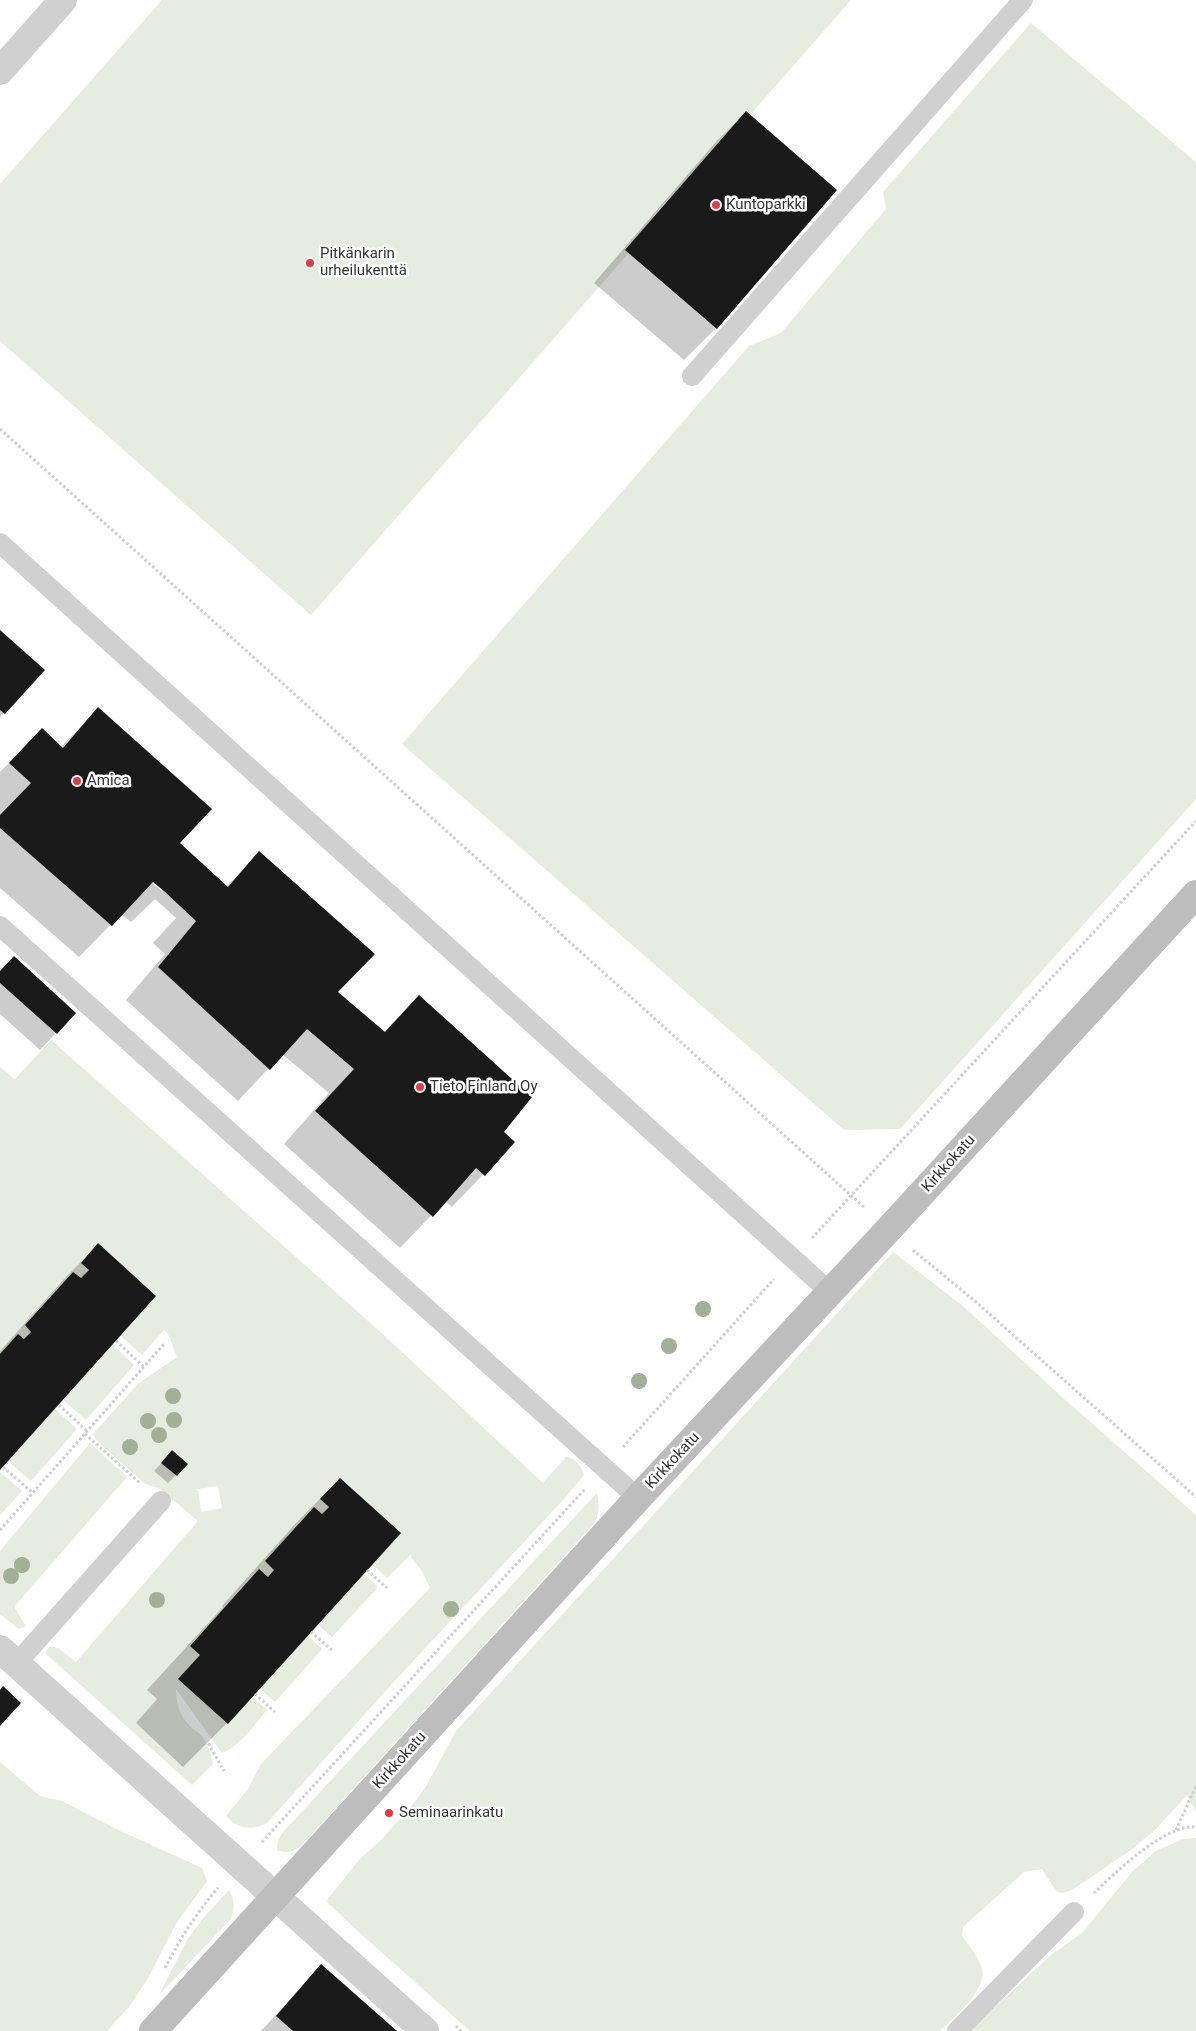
<!DOCTYPE html>
<html>
<head>
<meta charset="utf-8">
<style>
	body { margin:0 }
	canvas { display:block; background:#fff }
</style>
</head>
<body>
<canvas width="1196" height="2031"></canvas>
<script>
const ctx = document.querySelector('canvas').getContext('2d');
ctx.lineJoin = 'round';
function fillPath(path, color) { ctx.fillStyle = color; ctx.fill(path, 'evenodd'); }
function trace(path, color, width, dash) { ctx.strokeStyle = color; ctx.lineWidth = width; ctx.lineCap = dash ? 'butt' : 'round'; ctx.setLineDash(dash || []); ctx.stroke(path); }
function label(font, color, halo, rows, align = 'center') {
  ctx.font = font + ' Roboto,sans-serif'; ctx.lineWidth = 5; ctx.setLineDash([]); ctx.textBaseline = 'middle'; ctx.strokeStyle = halo; ctx.fillStyle = color; for (const [text, x, y, turn = 0] of rows) {
    ctx.save(); ctx.translate(x, y); ctx.rotate((+turn || 0) * Math.PI / 180); ctx.textAlign = isNaN(turn) ? turn : align; if (halo) ctx.strokeText(text, 0, 0); ctx.fillText(text, 0, 0); ctx.restore();
  }
}
fillPath(new Path2D(`
	M162,0H851L311,615L0,341V184Z
	M1031,23L1196,162V799L900,1129L844,1130L402,744L749,346L781,333L886,209L883,192Z
	M51,1040L376,1328L543,1483L566,1457C576,1458 581,1466 584,1475L563,1500L390,1686L267,1823C251,1831 238,1829 226,1816L248,1789L261,1764L430,1588L422,1571L412,1559L411,1554L387,1578L372,1564L400,1533L340,1478L321,1499L329,1507L322,1514L314,1507L265,1561L274,1570L268,1577L259,1570L190,1645L200,1655L179,1679L252,1697L267,1710C254,1725 240,1746 222,1753L176,1689C176,1702 179,1715 189,1725C192,1729 197,1731 201,1735C207,1742 211,1754 213,1764L192,1785L45,1653L50,1646L58,1648L76,1662L198,1521L160,1489L144,1483L96,1440L93,1434L138,1384L177,1357C172,1349 172,1336 164,1330L142,1355L121,1336L156,1296L98,1244L81,1262L89,1270L81,1278L73,1272L25,1325L31,1332L24,1339L18,1334L0,1354V1067L15,1079ZM172,1450L188,1464L177,1476L162,1463ZM218,1486L222,1508L201,1512L198,1489Z
	M893,1252L963,1306L1062,1397L1196,1515V1812L1187,1795L1156,1829L1131,1850L1072,1890L1062,1893L1056,1891L1042,1869L1024,1872L963,1927L962,1936C969,1946 979,1957 982,1969C988,1989 953,2018 940,2031H470L361,1934L326,1901L360,1859L382,1839L413,1804L427,1785L456,1731Z
	M113,1345L134,1365L86,1420L63,1400Z
	M55,1409L77,1429L31,1481L8,1461Z
	M90,1443L127,1477L14,1607L26,1626L19,1629L0,1614V1551Z
	M0,1472L22,1491L0,1515Z
	M597,1493C599,1503 600,1512 595,1522L313,1833C302,1845 293,1857 277,1850L278,1840L283,1832Z
	M364,1574L378,1587L332,1637L318,1625Z
	M308,1636L322,1649L275,1702L260,1689Z
	M0,1762L40,1796L62,1801L116,1829L202,1868L207,1881L177,1922L148,1978L129,2007L107,2031H0Z
	M1196,1838V2031H969L1051,1955L1082,1933L1133,1871L1156,1851L1183,1839Z
	M229,1890C235,1900 235,1910 230,1920L159,1995L187,1940L205,1916Z`), '#e6ecdf');
fillPath(new Path2D(`
	M746,112L716,328L684,360L594,283L714,144Z
	M0,631L43,670L0,717Z
	M98,709L178,844L226,887L259,853L335,993L384,1032L419,996L502,1132L514,1142L452,1207L445,1201L400,1248L284,1144L329,1093L282,1054L238,1101L126,1000L165,954L153,943L176,918L155,899L131,922L121,914L79,957L0,888V772L42,730L61,747ZM149,877L163,889L162,891L147,879Z
	M0,972L56,1033L40,1050L0,1014Z
	M98,1245L155,1296L0,1468V1351L66,1277Z
	M172,1452L176,1475L168,1483L154,1471Z
	M340,1479L399,1533L227,1723L183,1767L136,1723L157,1699L147,1690L223,1607L222,1606L296,1523Z
	M321,1966L395,2031H261Z`), '#0003');
fillPath(new Path2D(`
	M746,111L837,190L717,329L625,250Z
	M0,630L45,670L5,714L0,710Z
	M98,707L212,809L180,843L228,887L259,851L375,954L338,992L385,1032L419,995L532,1097L504,1132L515,1142L485,1176L476,1168L433,1217L315,1111L354,1069L307,1029L270,1070L158,967L196,921L164,891L153,882L112,926L0,828V815L31,783L9,763L42,728L63,748Z
	M14,956L76,1013L57,1034L0,983V971Z
	M98,1243L156,1296L0,1470V1354L18,1334L24,1339L31,1332L25,1325L73,1272L81,1278L89,1270L81,1263Z
	M172,1450L188,1464L177,1476L161,1463Z
	M340,1478L401,1533L228,1724L178,1679L200,1655L190,1646L259,1569L268,1577L274,1570L265,1561L314,1507L322,1514L329,1507L320,1499Z
	M3,1686L21,1703L0,1726V1690Z
	M321,1964L397,2031H293L276,2016Z`), '#1a1a1a');
trace(new Path2D(`
	M0,429L865,1208
	M812,1238L1196,821
	M913,1250L976,1302L1196,1497
	M116,1341L144,1367
	M59,1405L87,1431
	M85,1434L140,1483
	M623,1447L774,1279
	M3,1467L33,1493
	M0,1530L164,1344
	M367,1570L387,1588
	M311,1632L332,1650
	M255,1694L275,1712
	M191,1713L224,1771
	M1176,1830L1196,1786
	M262,1842L585,1489
	M1094,1893C1116,1872 1165,1824 1196,1827
	M165,1968C180,1939 196,1913 218,1888
	M456,2026L461,2031`), '#cdcdcd', 3, [2.5, 2.5]);
trace(new Path2D(`
	M692,376L1023,0
	M0,543L830,1292
	M0,926L638,1498
	M16,1664L161,1501
	M957,2031L1074,1912`), '#d0d0d0', 20);
trace(new Path2D(`
	M0,71L63,0
	M0,1649L425,2031`), '#d0d0d0', 28);
trace(new Path2D(`
	M153,2031L638,1498L889,1229L1196,894`), '#bdbdbd', 28);
ctx.fillStyle = '#a2b095';
for (const [x, y] of [
	[703,1309],
	[669,1346],
	[639,1381],
	[173,1396],
	[174,1420],
	[148,1421],
	[159,1435],
	[130,1447],
	[22,1565],
	[11,1576],
	[157,1600],
	[451,1609]
]) { ctx.beginPath(); ctx.arc(x, y, 8, 0, 2 * Math.PI); ctx.fill(); }
for (const [x, y, r, color] of [
	[716,205,5,"#e63946"],
	[310,263,5,"#e63946"],
	[77,781,5,"#e63946"],
	[420,1087,5,"#e63946"],
	[389,1813,5,"#e63946"]
]) { const dot = new Path2D(); dot.arc(x, y, r, 0, 2 * Math.PI); ctx.fillStyle = color; ctx.fill(dot); trace(dot, '#fff', 2); }
label('15px', '#333', '#fff', [
	["Kuntoparkki",726,205],
	["Pitkänkarin",320,254],
	["urheilukenttä",320,271],
	["Amica",87,781],
	["Tieto Finland Oy",430,1087],
	["Seminaarinkatu",399,1813]
], 'left');
label('15px', '#333', '#fff', [
	["Kirkkokatu",949,1164,-48],
	["Kirkkokatu",673,1461,-47],
	["Kirkkokatu",400,1761,-48]
]);
</script>
</body>
</html>
